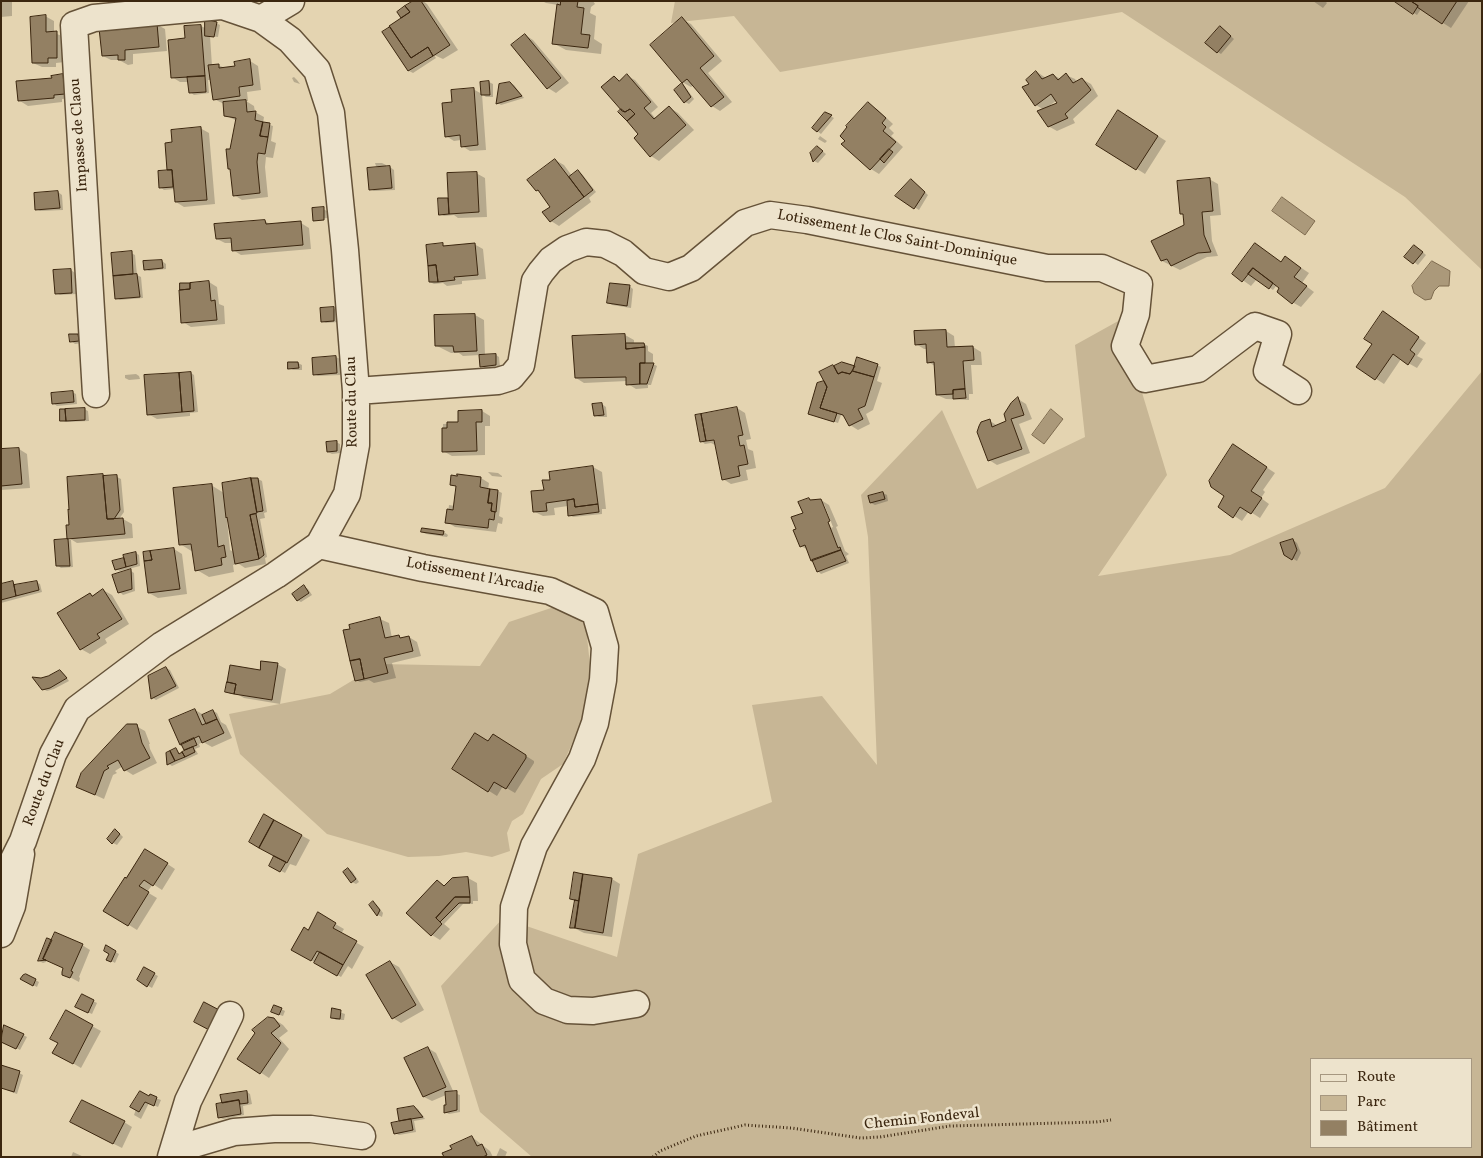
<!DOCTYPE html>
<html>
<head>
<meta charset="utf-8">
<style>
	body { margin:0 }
	#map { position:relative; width:1483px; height:1158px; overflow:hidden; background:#e4d4b1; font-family:Vollkorn,serif }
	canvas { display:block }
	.frame { position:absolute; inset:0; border:2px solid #3b260f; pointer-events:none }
	.legend { position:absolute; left:1310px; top:1058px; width:162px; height:90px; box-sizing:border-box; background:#ede3cc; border:1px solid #a69780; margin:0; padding:6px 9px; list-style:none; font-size:15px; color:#3b260f }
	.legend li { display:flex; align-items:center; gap:10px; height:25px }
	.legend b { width:25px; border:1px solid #a69780 }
</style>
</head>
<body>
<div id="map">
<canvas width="1483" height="1158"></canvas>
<div class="frame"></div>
<ul class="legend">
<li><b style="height:6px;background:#ede3cc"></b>Route</li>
<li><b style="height:14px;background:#c7b695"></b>Parc</li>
<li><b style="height:14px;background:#938063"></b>Bâtiment</li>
</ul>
</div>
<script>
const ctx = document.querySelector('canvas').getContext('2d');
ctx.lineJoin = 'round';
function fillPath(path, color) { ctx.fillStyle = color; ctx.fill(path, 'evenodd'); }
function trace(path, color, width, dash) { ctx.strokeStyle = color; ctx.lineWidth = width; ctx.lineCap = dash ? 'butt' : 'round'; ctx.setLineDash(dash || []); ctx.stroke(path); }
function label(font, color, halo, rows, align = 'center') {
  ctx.font = font + ' Vollkorn,serif'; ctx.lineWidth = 5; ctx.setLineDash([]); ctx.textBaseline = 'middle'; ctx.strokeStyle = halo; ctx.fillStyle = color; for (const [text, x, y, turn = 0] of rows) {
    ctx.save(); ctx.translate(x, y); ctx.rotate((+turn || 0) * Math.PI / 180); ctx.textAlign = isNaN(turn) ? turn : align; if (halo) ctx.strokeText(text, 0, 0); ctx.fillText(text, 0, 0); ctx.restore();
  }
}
fillPath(new Path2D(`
	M675,1H1482V270L1405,197L1122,12L780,72L734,16L671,23Z
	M1120,320L1167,475L1098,576L1230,555L1385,488L1482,371V1157H532L480,1112L441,986L503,918L617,957L638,854L772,802L752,705L822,696L877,765L868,537L861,495L942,410L977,489L1085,437L1075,345ZM1312,1059H1472V1147H1312Z
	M563,604L586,626L593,696L563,764L541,779L523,814L512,821L507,833L510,851L492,857L466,852L439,856L408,857L327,834L240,754L229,714L330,694L380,664L480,666L509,622Z`), '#c7b695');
const water = new Path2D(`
	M1282,197L1315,221L1305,235L1272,211Z
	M1432,261L1450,271L1449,286H1439L1434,291L1431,299L1425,300L1414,293L1412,286Z
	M1051,409L1063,419L1044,444L1032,435Z`);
fillPath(water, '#ab997a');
trace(water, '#7e6b4f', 1);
fillPath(new Path2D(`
	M1,1H12V16L1,17Z
	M416,1H423L427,4L458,50L443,59L434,55L436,58L413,73L409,71L384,32L402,19Z
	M542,1H593L595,4L591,7L590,13L596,16L594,39L602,44L601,54L566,50L553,43L558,5L546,3Z
	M1313,1H1325L1327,3L1323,8Z
	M1396,1H1469L1451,28L1421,9L1417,15Z
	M45,16L54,21V33L65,37V62L56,63V67H42L33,63Z
	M682,19L691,24L722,61L708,73L732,102L720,111L712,106L694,85L691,87L682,82Z
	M216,23L220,25L218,37L210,36L212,66L218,65L225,68L236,67L250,61L258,66L261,90L247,92L248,101H246L254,106L255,112L264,117L263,123L273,126L271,141L276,143L273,158L266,157L265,167L268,197L242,200L234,195L231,170L229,168L237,121L225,115L224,104L214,99L212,80H208L209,93L194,95L190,92L189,82H180L172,77L187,40L201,26L207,29Z
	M156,24L165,29L167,51L133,54V64L128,65L119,60H111L103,56Z
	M1224,30L1234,39L1221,54L1218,52Z
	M525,35L533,40L569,83L556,93L548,88L513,45Z
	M1037,72L1046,78L1053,75L1061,79L1066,75L1075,79L1077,82L1082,79L1091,84L1098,96L1073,119L1075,123L1057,131L1048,126L1044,110L1036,105L1031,84ZM1057,100L1059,103L1048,107Z
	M63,76L71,81L73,98L62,99V102L28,106L20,101L53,79Z
	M627,76L635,80L658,107L651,113L656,119L670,108L678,113L694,130L659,161L651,156L640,134L623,110L615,77L620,81Z
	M294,77L297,80L300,84L294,82L292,78Z
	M489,82L493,84V97H486L482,94L486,150L470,151L462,146L461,140L454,141L446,136L454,104L473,89L482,94V83Z
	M510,83L514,85L524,98L501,105L498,103Z
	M683,84L694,99L689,104L685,102L675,90Z
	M868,104L877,109L893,124L889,128L894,133L891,136L903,147L879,174L871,169L843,144L847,140Z
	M825,113L834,118L821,134L813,128Z
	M1126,116L1166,141L1145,174L1097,144Z
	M200,128L209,133L215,204L184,207L176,202L175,189L164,190L160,187L171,172L168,170L173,143Z
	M820,136L827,141L825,143L818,139Z
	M817,147L826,154L818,163L814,161L811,154Z
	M555,160L564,165L572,176L578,172L582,174L596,192L589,198L591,202L559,226L551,221L552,207L541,193L537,190Z
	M375,163H382L386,165V168L390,167L394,170L395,190L374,191L370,189L380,168L376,166Z
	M476,173L485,178L487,217L458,218L454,215L444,216L440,214L448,199L449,201Z
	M1209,179L1218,184L1221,215L1210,216L1212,241L1218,256L1207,257L1180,270L1162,261L1186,226L1185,216L1181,213Z
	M915,183L928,195L919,210L897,196Z
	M58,192L62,195L63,210L40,211L36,209Z
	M323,209L327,211L328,218L316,219V221L314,220Z
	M265,221L271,225L301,223L309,228L311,249L241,255L233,250L232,243H225L217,239Z
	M474,244L483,249L486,279L462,281V284L447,286L443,283L434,284L430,282L443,245L447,247Z
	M1255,244L1282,263L1285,257L1309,273L1302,283L1314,292L1301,307L1292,302L1281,288L1277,285L1273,290L1257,279L1251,286L1234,274Z
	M1418,248L1426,255L1418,265L1406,256Z
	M131,253L135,255L137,275L141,277L143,298L120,300L116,298L112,254Z
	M162,261L166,264V269L149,271L145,269Z
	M71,270L75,273L76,294L60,295L56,293Z
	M209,282L217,287L219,304L224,306L225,324L191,327L183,322Z
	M629,286L633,289L631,308L612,305L609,303Z
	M333,308L337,310L338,322L326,323L322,321Z
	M475,315L484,320L485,356L496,355L499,357L500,367L485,368L481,366L480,355L463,356L459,353H451L437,346L436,317Z
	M1391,318L1426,343L1417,356L1423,359L1417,368L1401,359L1384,384L1358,367Z
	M946,331L954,336L955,348L973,347L981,352L982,365H971L973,394H969V400L946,399L937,395L935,366L928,362L927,349H924L916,344Z
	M77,335L81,337L82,343L75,344L71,341Z
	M625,335L634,340V344H644L648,346V351L653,354V364L657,366L651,385H648V388L636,389L628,384L627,381L584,383L576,378L574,337Z
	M336,357L340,359V375L318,376L314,374Z
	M298,363L302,365V370H293L290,368Z
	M877,365L881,367L877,381L882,383L873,410L866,414L870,424L858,430L850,425L846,417L841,415L838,423L809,413L824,383L833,367H855Z
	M191,373L194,375L198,412L190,413V416L157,419L148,414Z
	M136,374L139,376L140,379L129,380L125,378V375Z
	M72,392L76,394L77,404L57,406L53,403Z
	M1018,399L1026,404L1032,419L1019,424L1030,453L997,465L989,460L990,421L998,426L1008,422Z
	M602,404L606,407L607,417H599L595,415Z
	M737,408L745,413L751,439L746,440L748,449L753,451L756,468L746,470L748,480L731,484L723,479L715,445L711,443L705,444L701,441Z
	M84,409L88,411L89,421L66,422L62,420Z
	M482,411L490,416V426H485V455L452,456L443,451V424L459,423Z
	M336,442L340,444V453L332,454L328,452Z
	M19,449L27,454L30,488L1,490V450Z
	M1242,451L1275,473L1263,490L1265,492L1261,498L1269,504L1260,518L1249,511L1242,521L1219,506L1226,496Z
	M593,467L602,472L606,509H602V514L573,517L570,515L568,506L554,508L555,515L543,516L535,512L552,481Z
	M488,472L498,473L502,476V477L492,476Z
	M106,477H117L121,479L124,512L119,519H123L132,524L133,538L77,543L69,538L71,526Z
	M481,478L489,483L488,490L498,491L502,493L499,516L503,518L502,524L498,523L496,532L455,527L447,522L449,505L455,506L457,487L451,484Z
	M258,479L262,481L267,512L264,513L265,518L260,519L267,557L265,558L266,564L245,568L239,564L233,565L234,572L209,577L197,570L193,552L180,544L211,485L224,493L223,484ZM229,519L235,553L230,550L227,520Z
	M883,493L887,495L888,501L875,505L871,503Z
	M809,499L812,501L821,500L829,505L838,526L836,527L845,551L849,554L846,556L849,563L821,574L818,571L808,550L801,546L798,529ZM821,504H824L833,527L831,528Z
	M423,529L444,532L448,535L447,537L426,534L422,532Z
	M71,540L73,567L61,568L57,565L55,541Z
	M1293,540L1297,543L1301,553L1297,561L1285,554Z
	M174,549L182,554L187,594L158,598L149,593Z
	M136,553L139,555L140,566L120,571L116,569L126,559Z
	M131,571L134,573L135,591L123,595L120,592Z
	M36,582L40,584L42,592L1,603V585L13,583L17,585Z
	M304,587L308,589L312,595L301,602L297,600Z
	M103,590L112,595L129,624L105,639L107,643L90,654L81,649L59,613L90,594L94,596Z
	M380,619L389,623L392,638L399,637L402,639L409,637L417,642L421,656L392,663L396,678L374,683L369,680L360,682L356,680Z
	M277,664L286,669L280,704L244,698L237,694H230L227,691L261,672Z
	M166,668L170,670L179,688L156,700L153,698Z
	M60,672L64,674L69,681L54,689L47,691L43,689L41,679Z
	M195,710L204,715L213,711L217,713L221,722L226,725L232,738L212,747L203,742L199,744L200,747L195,749L198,754L172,766L169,764L176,750L181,754L186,751L184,746Z
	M136,726L145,731L150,744H149L150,749L157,763L133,775L125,770L123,766L115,771L117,773L113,775L104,799L77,787Z
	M501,740L534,761V763L515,793L503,786L497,796L454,769L489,742Z
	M265,816L310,840L296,866L290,864L285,873L270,865L276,856Z
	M119,833L123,837L117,845L113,843Z
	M154,855L175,869L162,890L153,884L147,892L157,898L137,930L105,910L127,879Z
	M348,869L352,871L359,882L356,884L352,882Z
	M575,873L612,879L620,884L612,937L584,933L572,927L576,901L571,899Z
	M468,878L477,883L478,901H473V904H463L444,924L450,929L440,940L432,935L408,913L437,882L445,886Z
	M373,903L377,905L383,913L382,917L378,915L370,905Z
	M318,914L344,929L341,934L364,947L352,969L348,966L341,977L293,950L308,931Z
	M82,945L90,950L79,977L80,978L79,982L64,974L65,968L47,960L46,962L43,963L39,961Z
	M107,947L119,954L115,963L108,959L110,954Z
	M390,962L399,967L424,1010L401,1023L393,1018Z
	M145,969L158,976L152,988L138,980Z
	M26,975L39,982L37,987L22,979Z
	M93,1001L97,1003L92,1014L81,1009Z
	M281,1009L285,1011L283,1016L277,1014Z
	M333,1010L345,1014L344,1020H336L333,1018Z
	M66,1012L101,1031L81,1068L54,1052L60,1043Z
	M274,1019L283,1025L288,1031L279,1038L289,1049L269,1078L239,1058Z
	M23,1035L27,1037L20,1050L2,1040Z
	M428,1048L436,1053L454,1093L460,1095V1112L449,1114L445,1112L447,1106L446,1095L432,1101L424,1097Z
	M19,1073L23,1075L17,1094L1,1088Z
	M247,1092L250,1094L252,1104L243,1106L244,1115L223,1119L219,1117L223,1104Z
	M150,1096L161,1100L158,1107L149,1103L141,1119L134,1115L136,1109Z
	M414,1107L418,1109L425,1119L414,1121L416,1132L399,1135L395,1133L401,1122L399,1110Z
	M124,1122L132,1127L122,1148L80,1127Z
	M472,1137L490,1151L493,1157H445L453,1149Z
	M500,1148L507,1152L505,1157H496Z
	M73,1152L84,1157H71Z`), '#0003');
const building = new Path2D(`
	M413,1H421L450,45L433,56L428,47L411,58L389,26L410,12L405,6Z
	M561,1H578L577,7L584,8L581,34L590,35L588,48L552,44L557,4L560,5Z
	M1394,1H1411L1418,6L1413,14Z
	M1411,1H1457L1442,24L1417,7L1418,6Z
	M405,6L410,12L401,18L397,12Z
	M46,15V32L57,31V58H48V63H32L30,17Z
	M682,17L714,56L700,68L724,97L711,107L687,79L682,83L650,45Z
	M205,19L217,22L214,37L205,36Z
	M157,23L159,47L125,50V60H118V55L102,56L99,28Z
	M201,25L205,76L171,78L168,40L185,38L184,26Z
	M1220,26L1231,36L1217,53L1205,43Z
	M390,27L411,58L428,47L433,56L408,71L382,32Z
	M525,34L561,78L547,89L511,45Z
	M250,59L253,85L239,87L240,96L213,100L208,65L219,64V68L235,66L234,62Z
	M1036,71L1042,79L1053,74L1058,80L1066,73L1073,83L1082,78L1091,90L1065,114L1068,118L1048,127L1037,111L1057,103L1051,94L1035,106L1022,87L1029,84L1026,80Z
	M63,74L65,94L54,95V98L18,101L16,81L52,78L51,76Z
	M627,74L651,102L644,108L654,119L669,106L686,125L650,157L634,138L638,134L627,121L635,114L630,109L625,112L622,111L601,87L614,76L619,81Z
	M205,76L206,92L189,93L187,77Z
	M489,81L490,95H481L480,82Z
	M510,82L522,96L496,104L499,84Z
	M682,83L691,97L684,103L674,90Z
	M474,88L478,145L461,147L460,135L445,137L442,103L452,102L451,90Z
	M246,100L247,112L256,111L255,120L263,122L260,136L268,137L265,154L258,153L257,162L260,193L233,196L230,169H228L226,149H230L236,118L224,116L223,102Z
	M868,102L886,118L882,123L886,127L883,131L896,142L870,170L841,144L845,141L840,136L847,127L846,126Z
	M621,109L625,112L630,109L635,114L627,121L618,112Z
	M1118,110L1158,136L1136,170L1096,145Z
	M825,112L832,115L817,132L812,128Z
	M263,122L270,123L268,137L260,136Z
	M201,127L207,200L175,202L172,170H167L165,143L172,142L171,130Z
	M817,146L823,151L813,162L810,153Z
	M889,149L893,152L884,163L880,159Z
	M555,159L584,197L550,222L542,212L550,207L538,190L536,191L527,180Z
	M390,166L392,188L369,190L367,168Z
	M172,170L173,187L159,188L158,171Z
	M578,170L593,190L584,197L569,177Z
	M477,172L479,212L449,214L447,173Z
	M1210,178L1213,211L1202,212L1204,235L1211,252L1198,253L1171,266L1167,259L1161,261L1151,241L1184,225L1183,214H1180L1177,181Z
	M911,179L925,192L914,209L895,196Z
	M58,191L60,208L35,210L34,193Z
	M438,198H448L449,214L439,215Z
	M324,207V220L313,221L312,208Z
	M265,220L266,224L301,221L303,245L232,251L231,238L216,239L214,224Z
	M443,243V246L475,243L478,275L454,277L455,280L438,282L436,265L428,266L426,245Z
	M1255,243L1281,262L1285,256L1301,268L1294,277L1307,286L1292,304L1277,292L1279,288L1253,268L1242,282L1232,274Z
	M1414,245L1423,252L1413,264L1404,257Z
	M132,251L133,274L113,276L111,253Z
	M162,260L163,268L144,270L143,261Z
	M436,265L438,282H429L428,266Z
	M1253,268L1273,283L1269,289L1248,274Z
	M71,269L72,293L55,294L53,270Z
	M137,274L140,297L115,299L113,276Z
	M209,281L211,301L215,300L217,320L181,323L179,290L190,289V283Z
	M180,283H190V289L180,290Z
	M610,283L630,285L627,306L607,303Z
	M334,307V321L321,322L320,308Z
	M1383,311L1419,337L1410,350L1415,354L1408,365L1393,354L1375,380L1356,367L1372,344L1364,339Z
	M475,314L477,351L454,352L453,346H435L434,315Z
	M946,330L947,347L973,346L974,360L963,361L965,389L953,390V394L936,395L934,362L927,363L926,344L915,345L914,331Z
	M69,334H78L79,341L70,342Z
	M625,334L626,349L645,347V363H640V384L626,385V377L575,378L572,336Z
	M626,343H644L645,347L626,349Z
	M496,354V365L480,367L479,355Z
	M336,356L337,373L313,375L312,358Z
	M857,357L878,364L874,377L853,371Z
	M288,362H298L299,368L288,369Z
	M842,362L855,366L850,374L842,372L838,374L834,366Z
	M640,363H654L647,384H640Z
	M833,365L838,374L842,372L850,374L852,371L874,377L865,406L858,409L863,419L849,426L843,415L820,408L827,387L819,372Z
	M191,372L194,411L182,412L179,373Z
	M179,373L182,412L147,415L144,375Z
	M824,381L827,387L820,408L837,413L834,422L808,414L817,383Z
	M965,389L966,398L953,399V390Z
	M73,391L74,402L52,404L51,393Z
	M1018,397L1024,415L1011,419L1022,449L988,461L977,432L979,426L981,422L990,419L992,427L1006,421L1004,414L1011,403Z
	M602,403L604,415L594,416L592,404Z
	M737,407L743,435L738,436L740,446L744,445L748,464L738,466L740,476L722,480L714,440L706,441L701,414Z
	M85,408V420L66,421L65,409Z
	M60,409H65L66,421H60Z
	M482,410V422H476L477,451L442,452V428H447V422H458V411Z
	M701,414L706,441L700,442L695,415Z
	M337,441V451L327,452L326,442Z
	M1233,444L1267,467L1251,491L1262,498L1251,514L1240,507L1233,518L1218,507L1224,496L1211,487L1209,481Z
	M19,448L22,484L1,486V449Z
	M593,466L598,504L575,507L574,499L546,503L547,511L533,512L531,491L544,490L542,480H550L549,472Z
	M103,474L107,519L123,518L125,534L67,539L66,525H69L68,509L69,510L67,477Z
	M457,474L481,477L480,487L490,489L488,503H492L491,511L495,512L494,520L489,519L488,528L445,523L447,509L453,510L456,486L450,485L451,475L457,476Z
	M117,475L120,510L114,519H107L103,476Z
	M251,478L257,513L250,515L259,559L235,564L227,517L226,518L222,483Z
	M251,478H258L263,511L257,512Z
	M212,484L218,547L224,545L226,557L221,558L222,565L195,571L191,544L179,545L173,488Z
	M490,489L498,490L496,512L491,511L492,503H488Z
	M883,492L885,499L870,503L868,496Z
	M809,498L810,500L821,499L830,521L828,522L838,548L840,547L841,550L811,561L805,545L800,547L793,530L796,529L791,517L803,513L798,502Z
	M574,499L575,507L598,504L599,512L568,516L567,501Z
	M256,514L264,555L259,559L250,515Z
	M422,528L444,531L443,535L421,532Z
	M68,539L70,566H56L54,540Z
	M1293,539L1297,550L1292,560L1284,555L1280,543Z
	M174,548L180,589L148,593L144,561L152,560L150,551Z
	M841,550L846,561L817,572L812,560Z
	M150,551L152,560L144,561L143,552Z
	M136,552L137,564L126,567L123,555Z
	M124,558L126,567L115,570L112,561Z
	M131,569L132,589L118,593L112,575Z
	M13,581L16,596L1,600V584Z
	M37,581L39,590L16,596L14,585Z
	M304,585L309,593L297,601L292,594Z
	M103,589L122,619L97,634L100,638L80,650L57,613L90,593L92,596Z
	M380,617L385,638L399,635L400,638L409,636L413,651L384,658L388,673L364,679L360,659L350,661L343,630L350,629L349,625Z
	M360,659L364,679L355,681L350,661Z
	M261,661L278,663L272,700L234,694L236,684L227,682L230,665L260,670Z
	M166,667L176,686L151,699L148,676Z
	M60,670L67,678L50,688L42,690L32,677L41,678L48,676Z
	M227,682L236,684L234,694L225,692Z
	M195,709L202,725L217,719L224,733L202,743L199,736L180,745L169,720Z
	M213,710L217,719L206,724L202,715Z
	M127,724H137L142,743L150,758L124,771L118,760L107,766L109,768L104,771L95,795L76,787L81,773Z
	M475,733L488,741L493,734L526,755V758L506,789L494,782L488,792L452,769Z
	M194,738L197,745L184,750L181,744Z
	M193,747L195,752L185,757L182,752Z
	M176,748L179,754L182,752L185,757L175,761L170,751Z
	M170,751L175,761L167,765L166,753Z
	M264,814L274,820L259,848L249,842Z
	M274,820L302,835L287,863L259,848Z
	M115,829L120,834L112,844L107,839Z
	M145,849L168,863L153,886L144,880L139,886L149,892L128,926L103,911L125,877L126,878Z
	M274,856L286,862L280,872L269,866Z
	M348,868L356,879L351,883L343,872Z
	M574,872L583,874L579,901L570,899Z
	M583,874L612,878L603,933L575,928Z
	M468,877L470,897H455L436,918L442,924L431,936L406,913L437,880L444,886L452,878Z
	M455,897H470V903H459L440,922L436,918Z
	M575,900L579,901L575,928H570Z
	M373,901L380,910L377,916L369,905Z
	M318,912L336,923L333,928L357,941L343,965L317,951L311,961L291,950L304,927L308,930Z
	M55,932L83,944L71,971L73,972L70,978L62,975V972L63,968L43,959Z
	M47,938L52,940L43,959L46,960L38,961Z
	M106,945L116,951L111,962L106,960L109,954L104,951Z
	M320,952L343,965L337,976L314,963Z
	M390,961L416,1005L392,1019L366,975Z
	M144,967L155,973L147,987L137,980Z
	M26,974L36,979L33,986L20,979L23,975Z
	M82,994L94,1000L88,1013L75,1007Z
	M204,1002L223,1012L213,1032L194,1022Z
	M274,1005L282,1008L279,1015L271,1012Z
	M332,1008L341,1010L340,1019L331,1018Z
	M66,1010L93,1025L73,1064L52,1053L58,1043L50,1039Z
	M268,1017L274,1018L280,1026L271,1033L281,1043L260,1074L237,1059L255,1033L252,1030Z
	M4,1025L24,1034L16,1049L1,1042Z
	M428,1047L446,1087L423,1097L404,1058Z
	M1,1065L20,1071L14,1092L1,1088Z
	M140,1091L149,1096L150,1094L157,1097L154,1106L145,1102L139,1112L130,1107Z
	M247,1091L248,1103L240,1104L239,1100L222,1103L220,1095Z
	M457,1091V1110L444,1113V1105H446L445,1092Z
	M82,1100L125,1121L113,1144L70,1122Z
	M239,1100L241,1114L218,1118L216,1104Z
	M414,1106L423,1117L399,1121L397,1109Z
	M411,1119L413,1130L394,1134L391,1123Z
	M472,1136L477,1146L482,1144L487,1155L483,1157H444L442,1153L452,1149L450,1146Z`);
fillPath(building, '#938063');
trace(building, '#3b260f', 1);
const street = new Path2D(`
	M261,19L291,1
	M356,391L498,381L511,377L521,365L535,281L541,272L551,260L567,249L586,242L605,244L623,253L644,271L669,277L691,268L745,223L770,215L807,220L1047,268H1102L1139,284L1136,314L1125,346L1145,379L1198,369L1255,326L1278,334L1267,371L1298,391
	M96,394L74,25L94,18L221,6
	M319,545L423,568L550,591L595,612L605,647L603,680L595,723L582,759L534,846L514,907L513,944L522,980L544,1001L568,1010L593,1011L636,1004
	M1,875L8,871L23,841L53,754L77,709L162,645L276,575L319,545L347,494L356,445V391L345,250L331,113L317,70L290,40L261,19L208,1
	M1,934L12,906L21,854
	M171,1157L188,1101L230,1015
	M175,1157L187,1146L234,1132L274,1129H311L362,1136`);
trace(street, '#655238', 29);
trace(new Path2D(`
	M653,1157L660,1151L696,1136L745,1125L791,1128L861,1138L880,1137L950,1126L1096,1122L1111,1120`), '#3b260f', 3, [1, 2.5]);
trace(street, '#ede3cc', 26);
label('15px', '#3b260f', '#ede3cc', [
	["Impasse de Claou",80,135,-94],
	["Lotissement le Clos Saint-Dominique",897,239,11],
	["Route du Clau",353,402,-91],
	["Lotissement l'Arcadie",475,577,11],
	["Route du Clau",45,783,-69],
	["Chemin Fondeval",922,1120,-6]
]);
</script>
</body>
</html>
